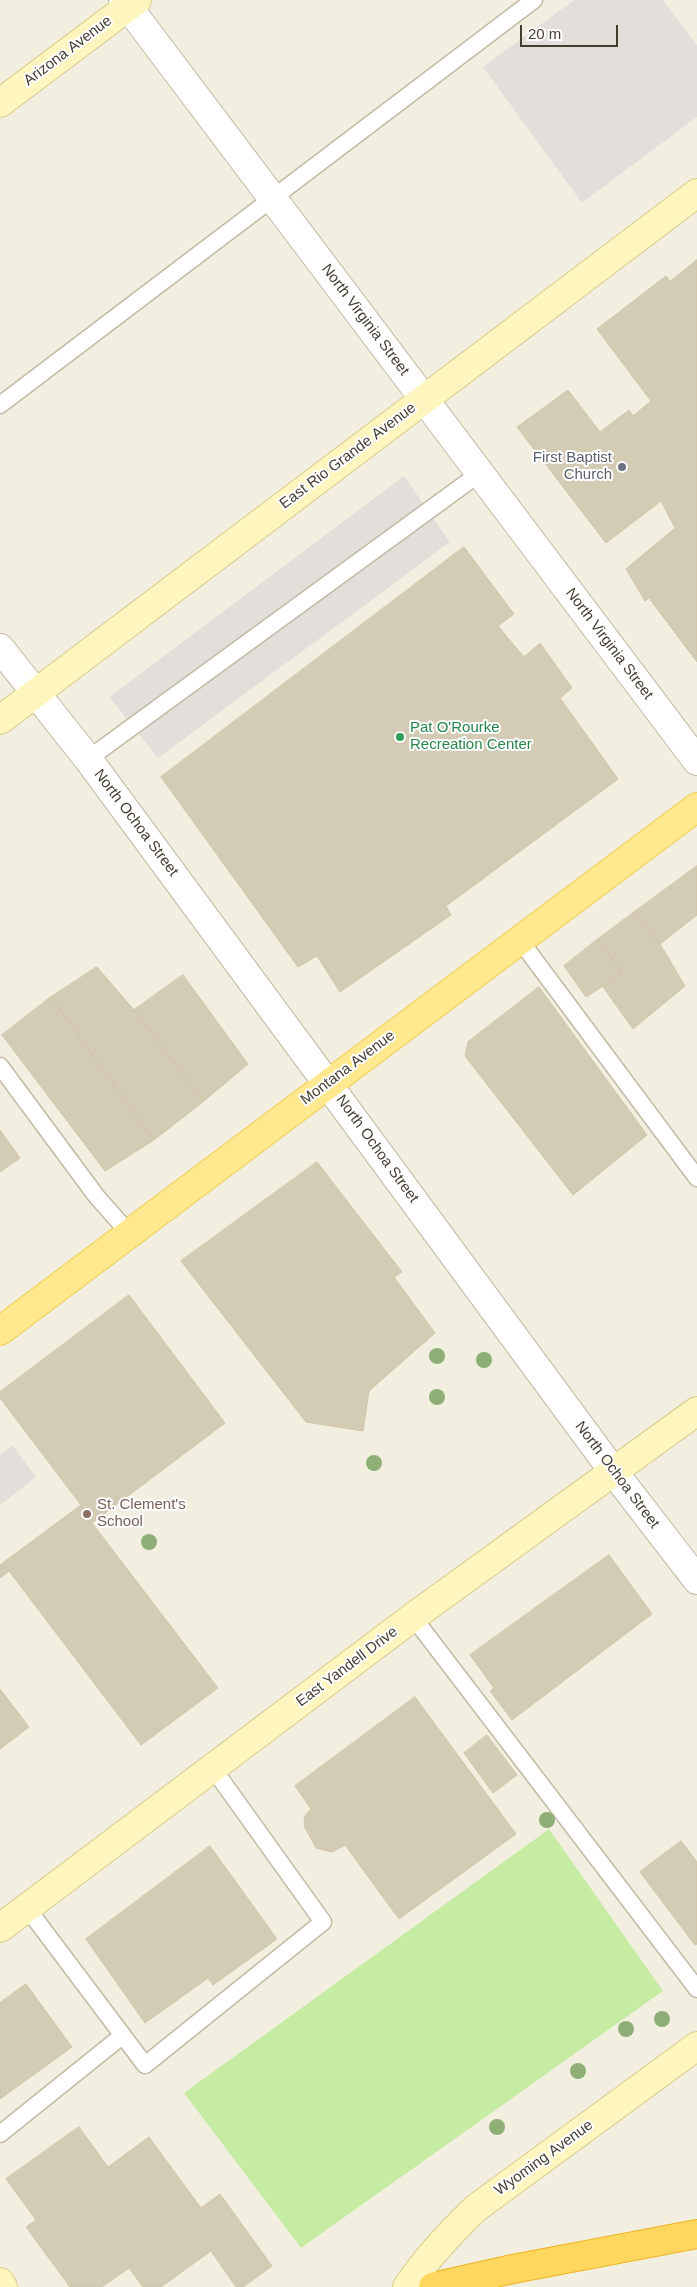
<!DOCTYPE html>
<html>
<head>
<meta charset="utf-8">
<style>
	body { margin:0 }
	#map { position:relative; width:697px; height:2287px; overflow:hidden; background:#f3efe0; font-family:Helvetica,sans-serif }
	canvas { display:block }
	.scale { position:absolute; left:520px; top:25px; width:98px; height:22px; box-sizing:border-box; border:2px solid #443e31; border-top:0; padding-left:6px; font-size:15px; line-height:18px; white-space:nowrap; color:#443e31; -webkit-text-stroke:4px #fff; paint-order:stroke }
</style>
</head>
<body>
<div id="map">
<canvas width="697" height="2287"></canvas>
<div class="scale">20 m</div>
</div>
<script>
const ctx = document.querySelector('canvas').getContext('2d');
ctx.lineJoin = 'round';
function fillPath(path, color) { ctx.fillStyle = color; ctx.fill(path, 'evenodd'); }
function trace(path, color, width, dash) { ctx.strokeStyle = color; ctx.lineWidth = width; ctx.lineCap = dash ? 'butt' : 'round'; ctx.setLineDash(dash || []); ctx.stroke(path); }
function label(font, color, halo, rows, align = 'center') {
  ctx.font = font + ' Helvetica,sans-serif'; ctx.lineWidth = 4; ctx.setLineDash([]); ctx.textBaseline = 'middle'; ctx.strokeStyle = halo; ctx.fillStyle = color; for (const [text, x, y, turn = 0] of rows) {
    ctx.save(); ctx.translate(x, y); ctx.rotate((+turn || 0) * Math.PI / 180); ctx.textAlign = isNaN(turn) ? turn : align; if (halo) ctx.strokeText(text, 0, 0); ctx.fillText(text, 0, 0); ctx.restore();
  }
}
fillPath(new Path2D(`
	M549,1829L663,1991L301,2248L184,2093Z`), '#c6eca4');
fillPath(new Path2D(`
	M574,0H663L697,45V117L582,203L483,67Z
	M404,476L450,542L158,758L109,697Z
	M12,1445L36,1477L0,1505V1455Z`), '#e2dfda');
const building = new Path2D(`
	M697,260V662L649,598L645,601L626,569L675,528L661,501L606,543L517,427L568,390L600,432L629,410L633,416L651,401L597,329L666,276L670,281Z
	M464,547L514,614L498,626L524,657L540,643L572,688L560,698L618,779L446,906L451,915L340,992L317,956L298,967L161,777Z
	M697,866V915L660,944L633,913Z
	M633,913L660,944L685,986L633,1029L603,987L623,973L598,939Z
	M598,939L623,973L586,997L564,966Z
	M97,967L134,1010L204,1101L154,1140L51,997Z
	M183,975L248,1064L204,1101L134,1010Z
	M539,987L647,1135L573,1195L465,1056L468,1042Z
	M51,997L154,1140L105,1171L2,1035Z
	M0,1130L20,1158L0,1172Z
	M317,1162L402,1272L394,1277L435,1333L369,1391L363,1431L306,1422L181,1261Z
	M129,1295L225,1423L92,1523L218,1688L141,1745L9,1571L0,1578V1565L81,1505L0,1398V1392Z
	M609,1555L652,1614L512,1720L490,1691L494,1688L470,1655Z
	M0,1689L29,1727L0,1749Z
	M415,1697L516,1834L399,1919L345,1845L332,1852L316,1848L305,1828L304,1817L311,1809L295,1786Z
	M487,1735L517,1775L493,1793L464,1753Z
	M681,1841L697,1862V1944L695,1945L640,1872Z
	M210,1846L277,1939L213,1985L208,1978L145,2023L86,1939Z
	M26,1984L72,2047L0,2099V2003Z
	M79,2127L108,2167L149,2137L201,2208L220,2194L272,2266L243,2287H236L211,2251L161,2287H143L129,2268L102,2287H70L26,2227L36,2220L6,2179Z`);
fillPath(building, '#d4cbb5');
trace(building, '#d1c4a7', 1);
const lane = new Path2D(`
	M0,405L534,0
	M88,759L480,473
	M519,939L697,1178
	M0,1066L97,1197L129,1233
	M413,1617L697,1989
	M27,1908L145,2065L323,1922L212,1767
	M0,2134L122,2036`);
const street = new Path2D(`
	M123,0L697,761
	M0,648L88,759L613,1471L697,1580`);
const secondary = new Path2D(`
	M0,103L137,0
	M0,720L697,193
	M0,1928L413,1617L697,1411
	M0,2282L3,2287
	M407,2287C427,2257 450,2233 476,2208L697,2046`);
const primary = new Path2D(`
	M0,1331L697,807`);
const highway = new Path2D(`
	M433,2287L513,2269L697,2234`);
trace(lane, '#c1baa5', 19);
trace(street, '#c1baa5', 30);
trace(secondary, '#d8ca8a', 30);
trace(primary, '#f0cd51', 30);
trace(highway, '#eeb31f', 30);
trace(lane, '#fff', 16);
trace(street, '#fff', 28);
trace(secondary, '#fff5be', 28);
trace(primary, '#ffe88d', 28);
trace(highway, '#ffd75f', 28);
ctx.fillStyle = '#8daf76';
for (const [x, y] of [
	[437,1356],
	[484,1360],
	[437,1397],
	[374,1463],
	[149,1542],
	[547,1820],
	[662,2019],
	[626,2029],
	[578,2071],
	[497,2127]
]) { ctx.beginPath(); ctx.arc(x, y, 8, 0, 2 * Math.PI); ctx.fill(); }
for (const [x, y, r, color] of [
	[622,467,5,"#6b7280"],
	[400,737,5,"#2e9e5b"],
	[87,1514,5,"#8d6e63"]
]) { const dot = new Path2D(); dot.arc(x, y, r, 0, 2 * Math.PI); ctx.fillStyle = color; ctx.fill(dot); trace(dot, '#fff', 2); }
label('15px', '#443e31', '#fff', [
	["Arizona Avenue",68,51,-37],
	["North Virginia Street",365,320,53],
	["East Rio Grande Avenue",348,456,-37],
	["North Virginia Street",609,644,53],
	["North Ochoa Street",136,823,53],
	["Montana Avenue",348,1068,-37],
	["North Ochoa Street",377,1149,54],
	["North Ochoa Street",617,1475,53],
	["East Yandell Drive",347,1667,-37],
	["Wyoming Avenue",544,2158,-36]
]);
label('15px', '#5b616d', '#fff', [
	["First Baptist",612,458],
	["Church",612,475]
], 'right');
label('15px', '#27864d', '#fff', [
	["Pat O'Rourke",410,728],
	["Recreation Center",410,745]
], 'left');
label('15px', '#785e54', '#fff', [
	["St. Clement's",97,1505],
	["School",97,1522]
], 'left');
</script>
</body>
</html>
